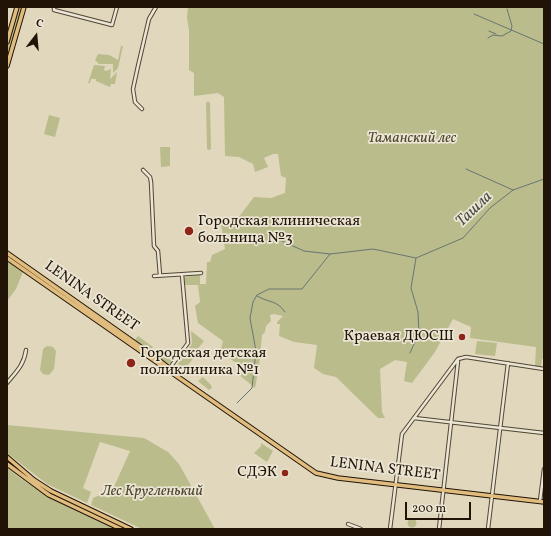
<!DOCTYPE html>
<html>
<head>
<meta charset="utf-8">
<style>
	body { margin:0 }
	#map { position:relative; width:551px; height:536px; overflow:hidden; background:#e0d7bd; font-family:Vollkorn,serif }
	canvas { display:block }
	.frame { position:absolute; inset:0; border:8px solid #211406; pointer-events:none }
	.north { position:absolute; left:16px; top:16px; width:40px; height:40px; -webkit-text-stroke:3px #ebe5d4; paint-order:stroke; rotate:16deg; font-size:11px; font-weight:700; line-height:16px; text-align:center; color:#211406 }
	.north::after { content:''; display:block; margin:auto; width:14px; height:18px; background:#211406; clip-path:polygon(50% 0,100% 100%,50% 72%,0 100%) }
	.scale { position:absolute; left:405px; top:502px; width:66px; height:18px; box-sizing:border-box; border:2px solid #211406; border-top:0; padding-left:5px; font-size:12px; line-height:14px; white-space:nowrap; color:#211406; -webkit-text-stroke:3px #ebe5d4; paint-order:stroke }
</style>
</head>
<body>
<div id="map">
<canvas width="551" height="536"></canvas>
<div class="frame"></div>
<div class="north">С</div>
<div class="scale">200 m</div>
</div>
<script>
const ctx = document.querySelector('canvas').getContext('2d');
ctx.lineJoin = 'round';
function fillPath(path, color) { ctx.fillStyle = color; ctx.fill(path, 'evenodd'); }
function trace(path, color, width, dash) { ctx.strokeStyle = color; ctx.lineWidth = width; ctx.lineCap = dash ? 'butt' : 'round'; ctx.setLineDash(dash || []); ctx.stroke(path); }
function label(font, color, halo, rows, align = 'center') {
  ctx.font = font + ' Vollkorn,serif'; ctx.lineWidth = 3.5; ctx.setLineDash([]); ctx.textBaseline = 'middle'; ctx.strokeStyle = halo; ctx.fillStyle = color; for (const [text, x, y, turn = 0] of rows) {
    ctx.save(); ctx.translate(x, y); ctx.rotate((+turn || 0) * Math.PI / 180); ctx.textAlign = isNaN(turn) ? turn : align; if (halo) ctx.strokeText(text, 0, 0); ctx.fillText(text, 0, 0); ctx.restore();
  }
}
fillPath(new Path2D(`
	M19,7H22L7,60V49Z
	M188,7H544V359H542L541,367L535,366L536,347L470,338L471,327L453,319L435,352L412,383L404,381L407,362L395,360L380,369L382,412L385,418H378L336,377L323,374L314,368L317,345L294,342L279,336L280,324H277V322L283,316L274,314L270,315L271,321L266,326L265,332L262,335L259,367L255,388L238,374L242,367L220,352L223,341L198,323L195,306L200,302L198,285H184L183,277L200,275V284H206L207,262H210L212,255L225,249L221,224L235,222L254,197L271,198L285,193L286,178L281,176L278,154H273L264,158L268,167L255,172L253,164L239,157L225,156L224,97L218,93L194,96V73L189,70V31L187,17Z
	M121,46H123L118,68L113,73V64H99L95,60L98,54L109,55L118,60Z
	M94,65L105,66L104,70L106,71L111,69L110,79L117,72L115,84H111L110,87L96,81V79H91L90,83H88Z
	M208,101L210,103L211,149L209,150L207,149L206,103Z
	M49,115L60,118L55,137L44,134Z
	M160,147H170V166L161,167Z
	M7,261L23,272L16,289L7,301Z
	M191,331L204,341L196,351L201,355L200,357L194,353L192,346L193,352H186L192,344Z
	M138,336L153,347L150,351L135,340Z
	M477,341L497,343L495,356L475,354Z
	M47,346L53,347L56,351L54,369L49,375L43,374L40,370L43,349Z
	M159,351L173,362L168,364L156,355Z
	M186,353H193L194,357L189,364L183,368L178,364Z
	M203,377L211,385L212,388L209,390L198,381Z
	M7,425L144,438L168,452L179,464L215,529H142L91,505L93,498L100,495L109,498L130,451L100,442L83,488L91,492L87,503L47,484L7,453Z
	M261,443L273,451L267,462L254,453L261,446Z
	M7,460L50,492L127,529C111,529 12,475 7,460Z
	M7,468C40,495 77,511 115,529H7Z
	M407.5 523a4.5 4.5 0 1 1 9 0a4.5 4.5 0 1 1-9 0Z`), '#babc8c');
trace(new Path2D(`
	M474,14L544,44
	M489,31L496,34
	M488,38L493,35L502,36L511,31L512,26L507,9
	M466,169L513,190
	M271,236L304,251L330,254
	M257,296C269,303 277,300 285,312
	M410,353L419,333L418,312L411,288L416,258
	M237,403L252,388L256,351L250,318L253,302L257,295L269,289H302L330,254L373,249L416,258L463,238L490,208L513,190L544,179`), '#687673', 1);
const minor = new Path2D(`
	M54,7V10L112,25L117,7
	M142,109L135,102L133,89L138,66L149,19L156,7
	M143,170L150,177L151,182L154,246L158,251L160,275
	M154,276L201,273
	M458,359L466,357L544,369
	M169,369L188,343L182,275
	M7,383C16,372 24,365 26,350
	M414,418L544,433
	M540,501L544,469
	M348,524L361,529
	M390,529L402,434L458,359
	M439,529L458,361
	M488,529L508,363`);
const major = new Path2D(`
	M7,42L17,7
	M7,66L24,7
	M7,253L152,355L174,372
	M7,258L316,473L338,478L544,502
	M7,457L34,480L51,491L131,529
	M7,464L49,495L121,529`);
trace(minor, '#514534', 4.5);
trace(major, '#211406', 5.5);
trace(minor, '#ebe5d4', 2.5);
trace(major, '#e0bc7e', 3.5);
for (const [x, y, r, color] of [
	[189,231,5,"#8f2418"],
	[462,337,4,"#8f2418"],
	[131,363,5,"#8f2418"],
	[285,473,4,"#8f2418"]
]) { const dot = new Path2D(); dot.arc(x, y, r, 0, 2 * Math.PI); ctx.fillStyle = color; ctx.fill(dot); trace(dot, '#ebe5d4', 1.5); }
label('italic 15px', '#4f462e', '#ebe5d4', [
	["Таманский лес",412,139],
	["Лес Кругленький",152,492]
]);
label('15px', '#211406', '#ebe5d4', [
	["Городская клиническая",198,222],
	["больница №3",198,239],
	["Краевая ДЮСШ",454,337,"right"],
	["Городская детская",140,354],
	["поликлиника №1",140,371],
	["СДЭК",277,473,"right"]
], 'left');
label('15px', '#211406', '#ebe5d4', [
	["LENINA STREET",91,297,35],
	["LENINA STREET",385,470,7]
]);
label('italic 16px', '#4a4d45', '#ebe5d4', [
	["Ташла",475,210,-44]
]);
</script>
</body>
</html>
